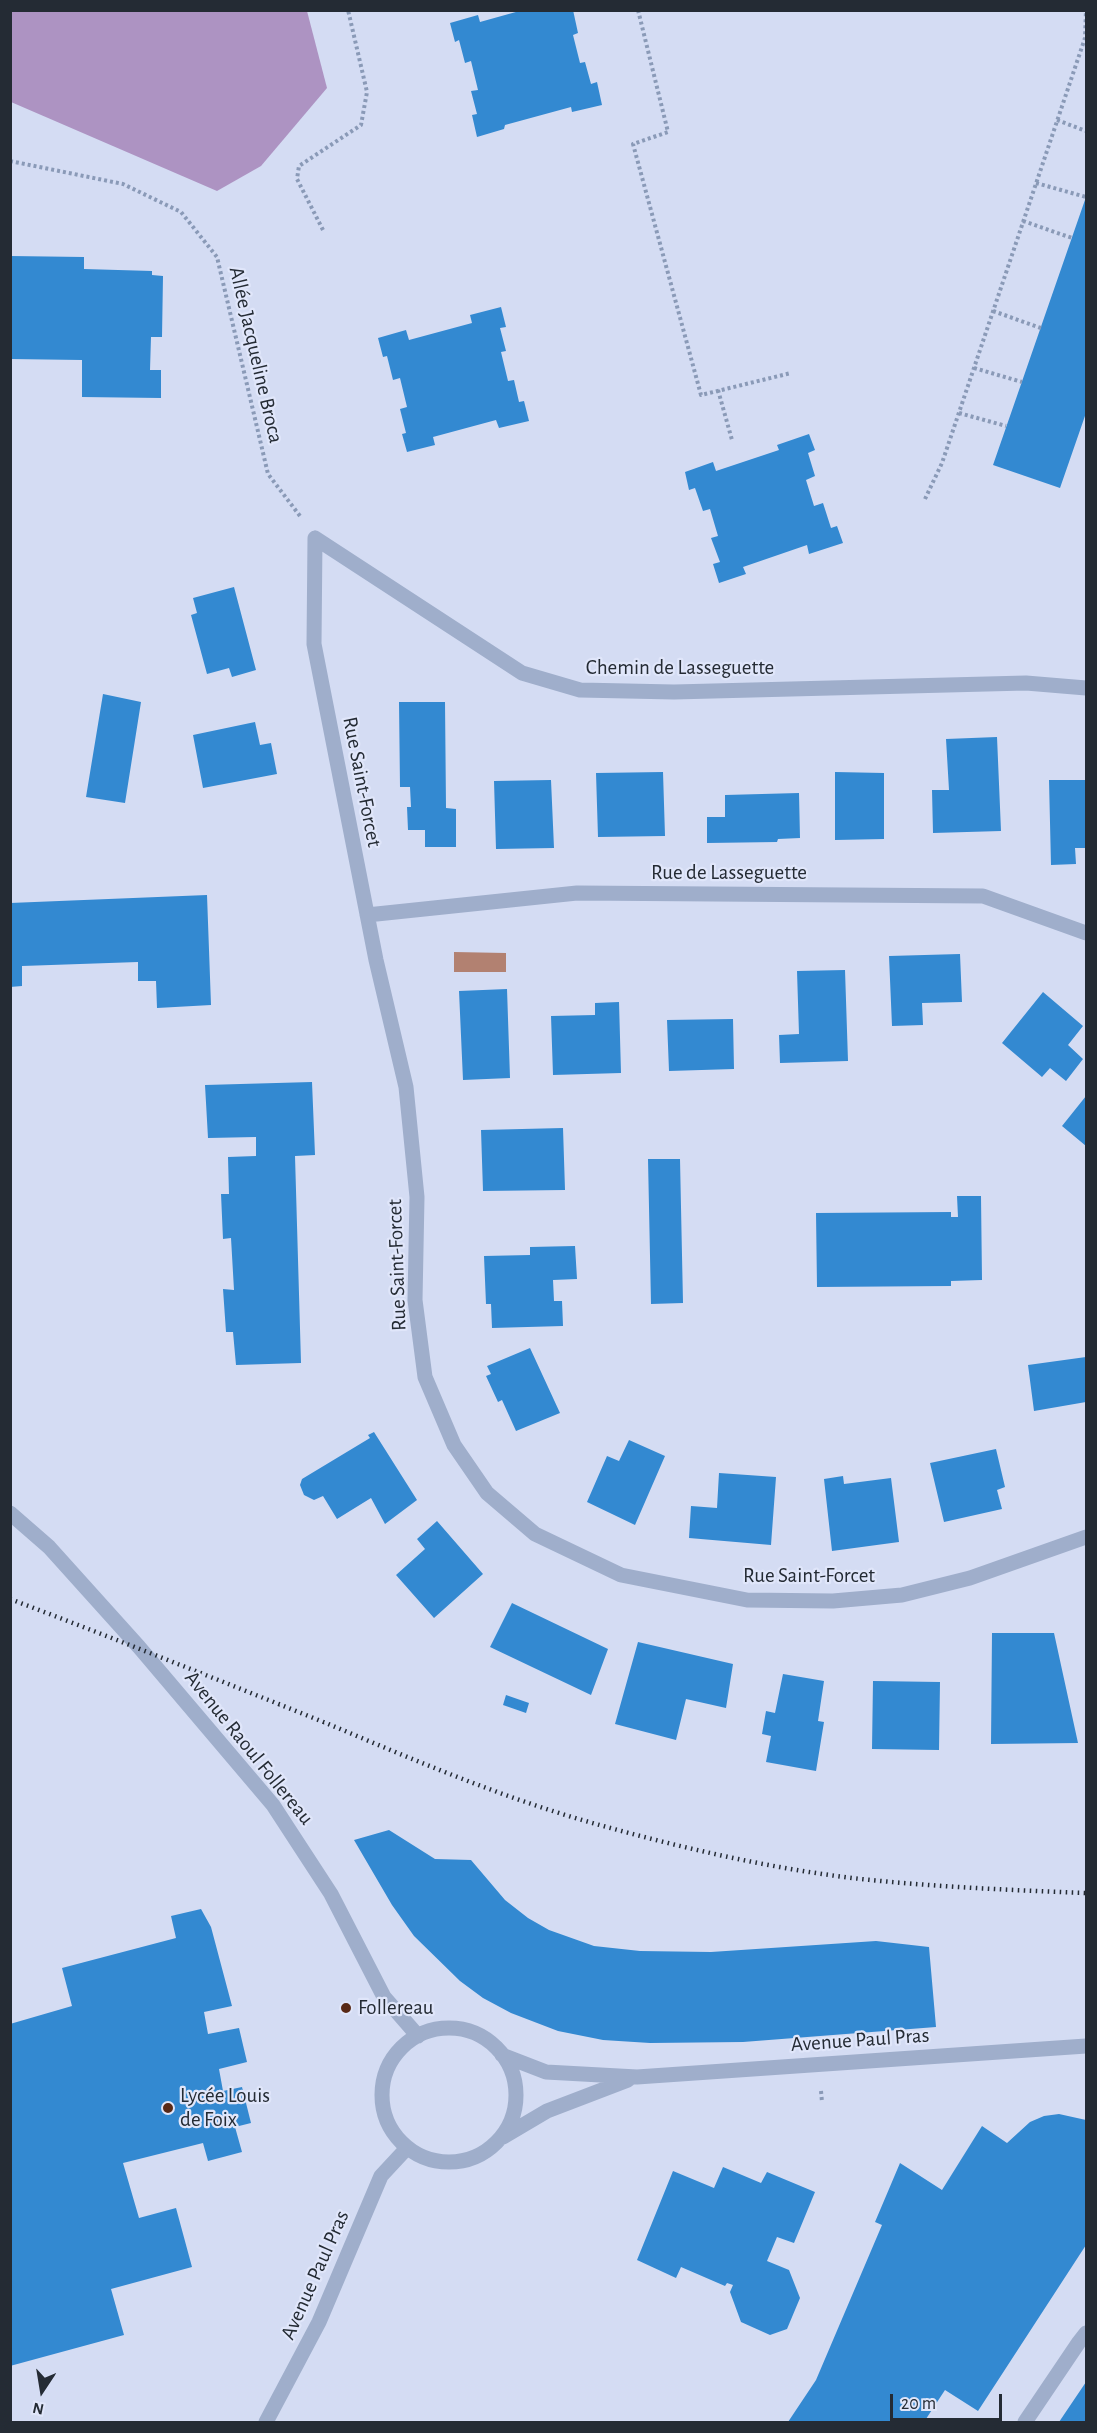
<!DOCTYPE html>
<html>
<head>
<meta charset="utf-8">
<style>
	body { margin:0 }
	#map { position:relative; width:1097px; height:2433px; overflow:hidden; background:#d4dcf3; font-family:"Alegreya Sans",sans-serif }
	canvas { display:block }
	.frame { position:absolute; inset:0; border:12px solid #242b34; pointer-events:none }
	.north { position:absolute; left:12px; top:2361px; width:60px; height:60px; -webkit-text-stroke:4px #e0e6fa; paint-order:stroke; rotate:192deg; font-size:16px; font-weight:700; line-height:24px; text-align:center; color:#242b34 }
	.north::after { content:''; display:block; margin:auto; width:21px; height:27px; background:#242b34; clip-path:polygon(50% 0,100% 100%,50% 72%,0 100%) }
	.scale { position:absolute; left:890px; top:2394px; width:112px; height:27px; box-sizing:border-box; border:3px solid #242b34; border-top:0; padding-left:8px; font-size:18px; line-height:21px; white-space:nowrap; color:#242b34; -webkit-text-stroke:4px #e0e6fa; paint-order:stroke }
</style>
</head>
<body>
<div id="map">
<canvas width="1097" height="2433"></canvas>
<div class="frame"></div>
<div class="north">N</div>
<div class="scale">20 m</div>
</div>
<script>
const ctx = document.querySelector('canvas').getContext('2d');
ctx.lineJoin = 'round';
function fillPath(path, color) { ctx.fillStyle = color; ctx.fill(path, 'evenodd'); }
function trace(path, color, width, dash) { ctx.strokeStyle = color; ctx.lineWidth = width; ctx.lineCap = dash ? 'butt' : 'round'; ctx.setLineDash(dash || []); ctx.stroke(path); }
function label(font, color, halo, rows, align = 'center') {
  ctx.font = font + ' "Alegreya Sans",sans-serif'; ctx.lineWidth = 4.5; ctx.setLineDash([]); ctx.textBaseline = 'middle'; ctx.strokeStyle = halo; ctx.fillStyle = color; for (const [text, x, y, turn = 0] of rows) {
    ctx.save(); ctx.translate(x, y); ctx.rotate((+turn || 0) * Math.PI / 180); ctx.textAlign = isNaN(turn) ? turn : align; if (halo) ctx.strokeText(text, 0, 0); ctx.fillText(text, 0, 0); ctx.restore();
  }
}
fillPath(new Path2D(`
	M11,10L307,11L327,88L261,166L217,191L11,102Z`), '#ad93c2');
fillPath(new Path2D(`
	M454,952L506,953V972H454Z`), '#b28171');
fillPath(new Path2D(`
	M523,10H573L578,33L573,35L580,63L585,62L591,84L597,82L602,105L572,112L571,107L505,125L504,129L477,137L472,115L477,114L471,91L478,90L471,61L465,63L459,40L455,42L450,23L478,15L480,22Z
	M1086,197V413L1060,488L993,465Z
	M10,256L84,257V269L152,271V275L163,276L162,337H151L150,370H161V398L82,397V360L10,359Z
	M501,307L506,327L500,328L506,351L501,352L508,381L514,380L519,402L524,401L529,421L499,428L496,420L433,437L435,445L407,452L402,434L406,433L400,409L407,407L400,378L393,380L387,356L383,357L378,338L406,330L409,340L472,323L470,315Z
	M809,434L815,450L808,453L815,476L806,480L814,506L823,503L831,528L837,526L843,543L809,554L807,545L743,567L746,574L719,583L713,564L720,562L711,538L718,536L710,509L703,511L695,488L689,490L685,472L713,462L716,471L779,450L777,445Z
	M234,587L256,670L232,677L229,668L207,674L191,615L197,613L193,598Z
	M103,694L141,702L125,803L86,797Z
	M399,702H445L446,808L456,809V847H425V830H408L407,807H411L410,787H400Z
	M255,722L260,745L271,743L277,774L203,788L193,735Z
	M997,737L1001,831L933,833L932,790H949L946,739Z
	M663,772L665,836L598,837L596,773Z
	M835,772L884,773V839L835,840Z
	M551,780L554,848L496,849L494,781Z
	M1049,780H1086V848H1075L1076,864L1051,865Z
	M799,793L800,838L778,839L777,842L707,843V817H725V795Z
	M207,895L211,1005L157,1008L156,981H138V962L22,966V986L10,987V903Z
	M960,954L962,1002L922,1003L923,1025L892,1026L889,956Z
	M845,970L848,1061L780,1063L779,1035L799,1034L797,971Z
	M507,989L510,1078L463,1080L459,991Z
	M1043,992L1083,1026L1068,1045L1083,1059L1066,1081L1050,1068L1042,1077L1002,1043Z
	M619,1002L621,1073L553,1075L551,1016L595,1015V1003Z
	M733,1019L734,1069L669,1071L667,1020Z
	M312,1082L315,1155L295,1156L301,1363L236,1365L233,1332H226L223,1289L234,1290L231,1238L223,1239L221,1194H229L228,1157L256,1156V1137L208,1138L205,1085Z
	M1086,1096V1146L1062,1126Z
	M563,1128L565,1190L483,1191L481,1130Z
	M648,1159H680L683,1303L651,1304Z
	M957,1196H981L982,1280L951,1281V1286L817,1287L816,1213L951,1212V1217H958Z
	M575,1246L577,1279L553,1280L554,1301H562L563,1326L492,1328L491,1304H486L484,1256L530,1255V1247Z
	M530,1348L560,1413L516,1431L502,1400L498,1402L486,1376L491,1374L487,1366Z
	M1086,1357V1402L1034,1411L1028,1365Z
	M374,1432L417,1500L385,1524L371,1498L337,1519L323,1496L314,1500L304,1495L300,1485L302,1479L370,1438L368,1435Z
	M629,1440L665,1456L635,1525L587,1502L607,1456L619,1461Z
	M996,1449L1005,1487L997,1490L1002,1509L944,1522L930,1463Z
	M719,1473L776,1477L771,1545L689,1538L691,1506L717,1508Z
	M843,1476L844,1484L891,1478L899,1542L832,1551L824,1479Z
	M437,1521L483,1574L434,1618L396,1575L425,1549L417,1539Z
	M512,1603L608,1649L591,1695L490,1647Z
	M992,1633H1054L1078,1743L991,1744Z
	M638,1642L733,1664L726,1708L686,1699L676,1740L615,1724Z
	M783,1674L824,1681L818,1721L824,1722L816,1771L766,1762L771,1736L762,1734L766,1711L775,1713Z
	M873,1681L940,1682L939,1750L872,1749Z
	M506,1695L529,1703L526,1713L503,1705Z
	M389,1830L435,1859L471,1860L505,1900L528,1918L549,1930L594,1946L640,1951L711,1952L876,1941L929,1947L936,2027L743,2042L650,2043L603,2040L558,2031L511,2013L483,1998L460,1981L414,1936L392,1905L354,1840Z
	M201,1909L211,1927L232,2006L204,2012L208,2034L239,2028L247,2062L219,2069L223,2091L242,2087L251,2123L235,2127L242,2152L208,2161L203,2143L123,2163L139,2218L176,2208L192,2267L111,2289L124,2335L10,2366V2024L72,2006L62,1968L176,1938L171,1916Z
	M1059,2114L1086,2120V2245L978,2411L945,2390L924,2422H788L816,2380L882,2225L875,2222L900,2163L942,2190L982,2126L1007,2143L1030,2122L1044,2116Z
	M723,2167L761,2183L767,2172L815,2192L794,2243L777,2237L767,2261L789,2270L800,2298L787,2329L770,2335L741,2322L730,2292L733,2285L727,2283L725,2286L681,2267L676,2278L637,2260L673,2171L714,2188Z
	M1086,2382V2422H1059Z`), '#3389d1');
trace(new Path2D(`
	M638,10L668,132L633,144L701,395L791,373
	M1057,120L1086,131
	M10,161L123,184L181,212L217,257L268,474L300,516
	M1036,183L1086,197
	M1023,221L1072,238
	M323,230L297,179L299,166L361,125L367,92L348,10
	M993,311L1041,328
	M974,368L1022,382
	M718,390L732,440
	M959,413L1006,426
	M925,499L942,463L1085,38L1086,10
	M821,2091L822,2102`), '#8a9ab7', 4, [3, 3]);
trace(new Path2D(`
	M315,538L314,644L376,960L406,1087L417,1197L415,1300L425,1377L454,1445L487,1493L535,1534L621,1575L747,1600L833,1601L902,1595L970,1578L1086,1537
	M315,538L522,673L580,690L674,692L1026,683L1086,688
	M367,915L577,893L983,896L1086,933
	M10,1513L49,1547L139,1647L273,1805L331,1894L384,1997L418,2036
	M382 2095a67 67 0 1 1 134 0a67 67 0 1 1-134 0Z
	M502,2055L546,2072L637,2077L1086,2046
	M503,2137L547,2111L628,2080
	M266,2422L319,2322L381,2176L407,2148
	M1025,2422L1079,2342L1086,2333`), '#9faecb', 15);
trace(new Path2D(`
	M10,1599C116,1639 221,1681 326,1723C414,1760 503,1798 596,1824C682,1848 772,1869 861,1879C936,1887 1011,1890 1086,1893`), '#242b34', 4.5, [1.5, 4.5]);
for (const [x, y, r, color] of [
	[346,2008,6,"#582916"],
	[168,2108,6,"#582916"]
]) { const dot = new Path2D(); dot.arc(x, y, r, 0, 2 * Math.PI); ctx.fillStyle = color; ctx.fill(dot); trace(dot, '#e0e6fa', 2); }
label('21px', '#242b34', '#e0e6fa', [
	["Allée Jacqueline Broca",256,355,77],
	["Chemin de Lasseguette",680,668],
	["Rue Saint-Forcet",362,782,79],
	["Rue de Lasseguette",729,873],
	["Rue Saint-Forcet",397,1265,-92],
	["Rue Saint-Forcet",809,1576],
	["Avenue Raoul Follereau",249,1748,51],
	["Avenue Paul Pras",860,2040,-4],
	["Avenue Paul Pras",315,2275,-66]
]);
label('21px', '#242b34', '#e0e6fa', [
	["Follereau",358,2008],
	["Lycée Louis",180,2096],
	["de Foix",180,2120]
], 'left');
</script>
</body>
</html>
